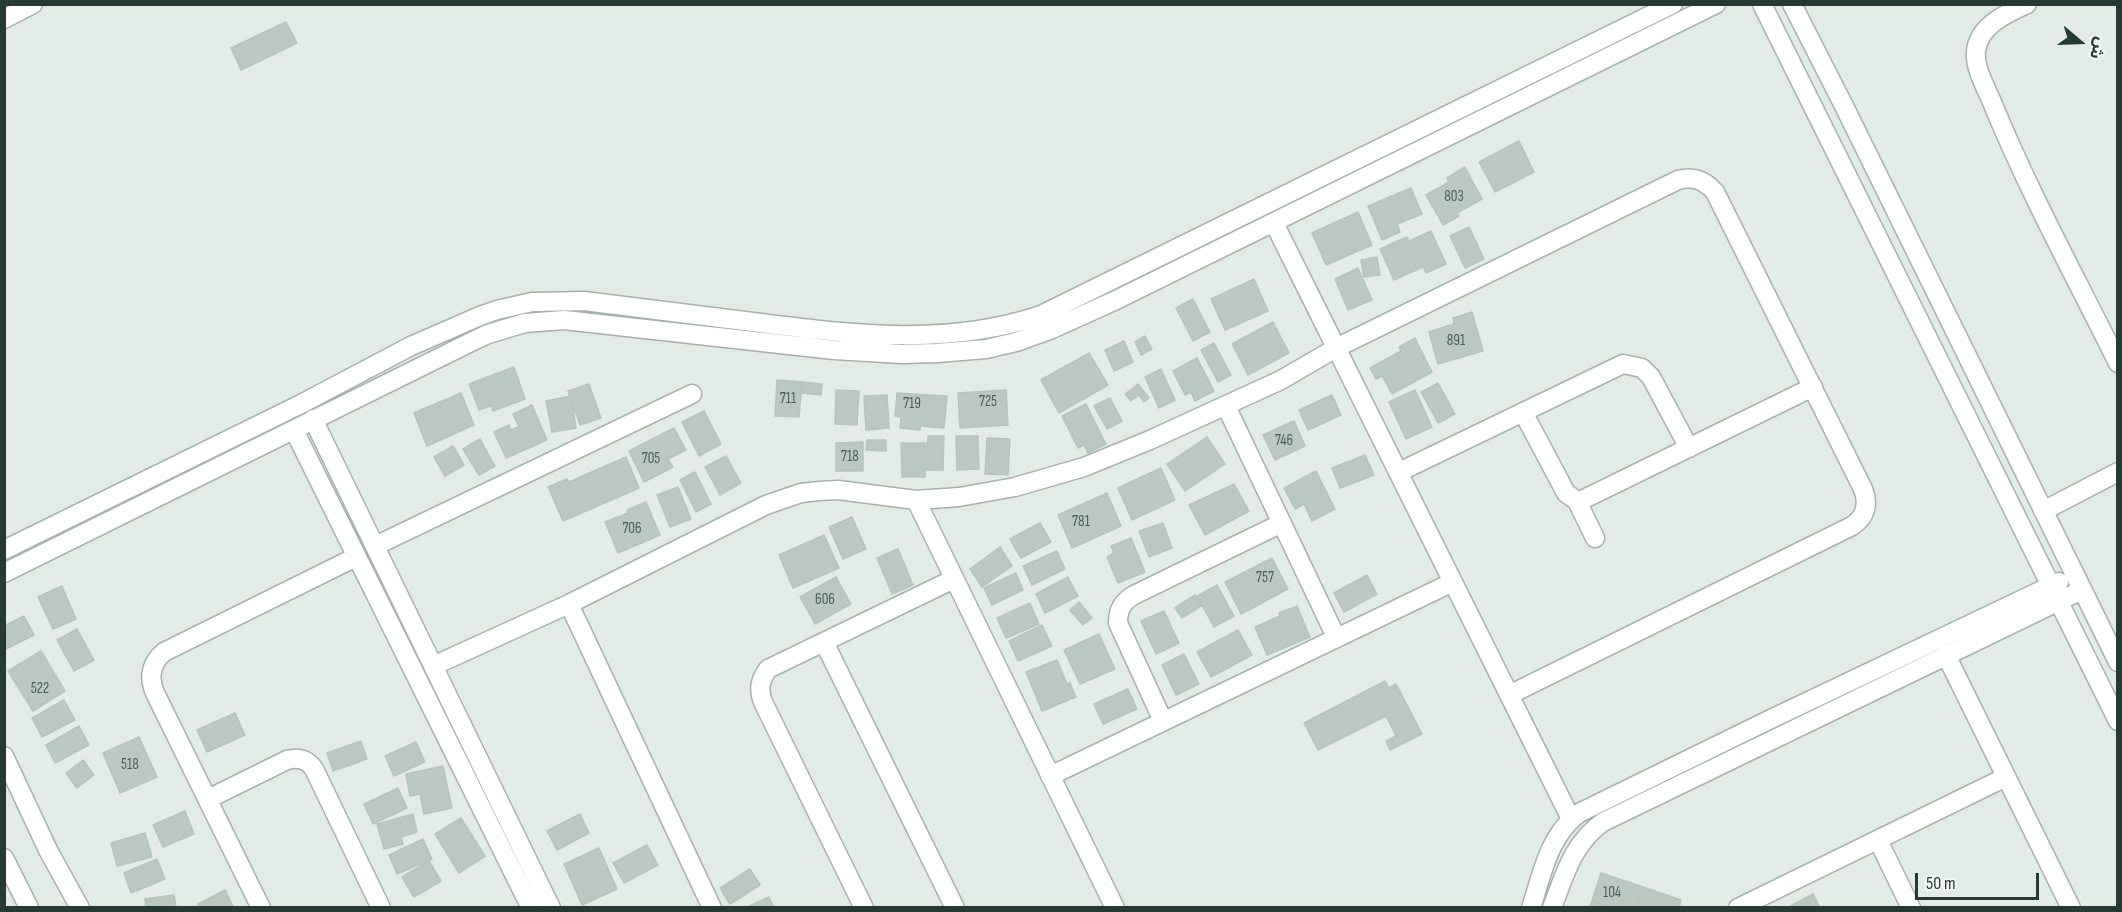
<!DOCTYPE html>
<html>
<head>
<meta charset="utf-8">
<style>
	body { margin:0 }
	#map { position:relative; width:2122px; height:912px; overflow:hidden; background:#e3ebe6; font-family:"Sofia Sans Condensed","Noto Sans Arabic",sans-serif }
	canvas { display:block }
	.frame { position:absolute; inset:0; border:6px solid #243a32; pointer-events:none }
	.north { position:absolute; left:2050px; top:12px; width:60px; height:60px; -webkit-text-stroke:4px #f3f8f5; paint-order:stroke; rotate:109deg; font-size:16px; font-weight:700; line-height:24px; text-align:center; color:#243a32 }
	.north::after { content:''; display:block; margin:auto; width:21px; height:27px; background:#243a32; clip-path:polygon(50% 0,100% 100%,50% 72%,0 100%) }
	.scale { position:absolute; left:1915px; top:873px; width:124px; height:27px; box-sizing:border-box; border:3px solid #243a32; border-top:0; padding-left:8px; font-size:18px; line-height:21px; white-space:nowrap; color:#243a32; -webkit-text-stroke:4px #f3f8f5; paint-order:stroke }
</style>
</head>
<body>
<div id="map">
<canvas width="2122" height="912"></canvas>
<div class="frame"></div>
<div class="north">ش</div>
<div class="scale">50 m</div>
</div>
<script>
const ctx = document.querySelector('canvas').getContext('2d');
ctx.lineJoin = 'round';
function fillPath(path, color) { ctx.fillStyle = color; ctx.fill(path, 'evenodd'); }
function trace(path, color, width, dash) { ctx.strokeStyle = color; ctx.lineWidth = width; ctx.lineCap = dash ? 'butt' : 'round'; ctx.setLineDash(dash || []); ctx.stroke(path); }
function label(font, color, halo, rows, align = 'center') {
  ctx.font = font + ' "Sofia Sans Condensed",sans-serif'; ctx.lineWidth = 4.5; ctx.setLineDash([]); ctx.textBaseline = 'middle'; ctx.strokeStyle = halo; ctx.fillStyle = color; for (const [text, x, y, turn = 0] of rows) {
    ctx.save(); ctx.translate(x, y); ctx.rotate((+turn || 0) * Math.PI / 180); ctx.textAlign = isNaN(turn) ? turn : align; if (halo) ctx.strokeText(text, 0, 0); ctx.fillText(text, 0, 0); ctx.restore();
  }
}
const building = new Path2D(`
	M286,22L297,43L241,70L231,48Z
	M1519,141L1534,172L1495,192L1479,162Z
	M1465,167L1482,199L1457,213L1459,216L1443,225L1426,195L1449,182L1447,178Z
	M1411,188L1422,214L1397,224L1400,232L1382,240L1368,206Z
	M1358,212L1372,245L1326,265L1312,233Z
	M1469,227L1484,259L1465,268L1450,236Z
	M1431,231L1446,264L1426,273L1423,267L1394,280L1380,249L1407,237L1409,241Z
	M1377,257L1380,275L1364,277L1361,260Z
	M1358,268L1372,300L1348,310L1335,279Z
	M1254,279L1268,311L1225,330L1211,299Z
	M1193,299L1210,332L1193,341L1176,308Z
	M1472,312L1483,351L1438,364L1429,332L1454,324L1453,318Z
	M1273,322L1289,353L1248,375L1232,344Z
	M1145,336L1152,349L1141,355L1135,342Z
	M1415,338L1432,372L1392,394L1382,376L1376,379L1370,368L1401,351L1399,347Z
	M1124,341L1133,362L1114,371L1105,350Z
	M1214,343L1231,375L1218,382L1201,350Z
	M1089,353L1108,385L1059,413L1041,380Z
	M1197,358L1214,391L1195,401L1191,392L1185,395L1173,371Z
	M514,367L525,399L493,411L491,406L479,410L469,384Z
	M1161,369L1175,400L1159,408L1145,377Z
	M777,380L802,382L799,417L775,416Z
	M802,382L822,384L821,395L801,393Z
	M1438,383L1455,414L1438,423L1421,392Z
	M589,384L601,418L580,425L568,391Z
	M1138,384L1149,398L1144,402L1139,395L1131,401L1125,394Z
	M836,390L859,391L857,425L835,424Z
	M1006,390L1008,425L960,428L958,393Z
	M1415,390L1432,427L1406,439L1389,402Z
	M461,393L474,425L427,446L414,413Z
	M897,393L947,396L944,428L920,426V430L900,428L901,417L895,416Z
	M887,395L889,428L866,430L864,396Z
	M1332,395L1341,415L1308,430L1299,410Z
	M571,396L576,428L552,432L546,401Z
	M1110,398L1122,421L1107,429L1094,406Z
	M1086,404L1106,444L1088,453L1084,445L1078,448L1062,416Z
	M532,405L547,440L506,458L494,432L509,425L511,430L519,427L513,414Z
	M704,411L721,444L699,456L682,422Z
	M1294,421L1305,446L1275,460L1263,435Z
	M674,428L686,450L668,459L673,467L644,482L629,451Z
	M928,436H944L943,470H927Z
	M956,436H978L979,469L957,470Z
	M1207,437L1225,464L1185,491L1167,464Z
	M987,438L1010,439L1008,475L985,474Z
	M480,439L495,466L479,475L463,449Z
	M867,440H886V451L866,450Z
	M863,442V471H836V443Z
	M901,443H926L925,477H902Z
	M453,446L464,465L445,476L434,457Z
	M1365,455L1374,475L1340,488L1332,468Z
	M726,456L741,483L720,495L705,467Z
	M626,457L639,488L563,521L548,487L567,479L569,482Z
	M1161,468L1175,500L1132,520L1118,488Z
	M1316,471L1335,509L1312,521L1304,504L1295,509L1284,488Z
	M695,472L711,504L696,512L680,480Z
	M1234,484L1249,511L1205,535L1189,505Z
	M678,487L691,519L670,527L657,495Z
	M1107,493L1121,526L1072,548L1058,515Z
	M646,502L660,535L618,553L605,522L628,513L627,510Z
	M852,517L866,549L843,559L829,527Z
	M1040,523L1051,542L1021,558L1010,539Z
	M1163,523L1172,548L1149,557L1139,531Z
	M824,535L839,568L793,588L779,555Z
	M1131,538L1145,572L1118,583L1107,557L1114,553L1111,546Z
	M1000,547L1012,566L982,587L970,569Z
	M898,549L913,585L892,594L877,558Z
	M1057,551L1065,569L1032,585L1023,566Z
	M1272,558L1288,589L1241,614L1225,582Z
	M1016,573L1023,590L992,605L984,588Z
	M1367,575L1377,594L1344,612L1334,593Z
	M836,577L851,604L815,624L800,597Z
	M1068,577L1078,596L1045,613L1036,594Z
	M1217,585L1234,616L1214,627L1197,596Z
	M62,586L76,619L53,629L38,597Z
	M1195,595L1201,606L1182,618L1175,608Z
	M1079,602L1092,618L1083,625L1070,610Z
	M1030,603L1039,624L1006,638L997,618Z
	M1297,606L1310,637L1267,655L1255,627L1280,616L1279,613Z
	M1164,611L1179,643L1156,654L1141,621Z
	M24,616L34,635L4,650V626Z
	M1042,625L1052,646L1018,661L1009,641Z
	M77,629L94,660L74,671L57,640Z
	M1238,630L1252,655L1211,677L1197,652Z
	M1099,634L1115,669L1080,684L1064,650Z
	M41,651L65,691L33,711L8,671Z
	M1184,654L1199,684L1176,695L1162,665Z
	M1057,660L1067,684L1070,683L1076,697L1042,711L1026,672Z
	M1385,681L1389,688L1396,684L1422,734L1390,750L1386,741L1396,736L1386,716L1318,750L1304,723Z
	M1128,689L1137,709L1103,724L1094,704Z
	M64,700L75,720L42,737L32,718Z
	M235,713L245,735L207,752L197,730Z
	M79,726L89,745L55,763L46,745Z
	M139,737L157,777L120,793L103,753Z
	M361,741L367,759L333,771L327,753Z
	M416,742L425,762L394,776L385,756Z
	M83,760L94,775L77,788L66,773Z
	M443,766L452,808L424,814L420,794L410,796L406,774Z
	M398,788L407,808L373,824L364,804Z
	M185,811L194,834L163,847L153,825Z
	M413,814L417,832L401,837L403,844L384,849L377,824Z
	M580,814L589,833L557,850L547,831Z
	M461,818L485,856L459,873L435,834Z
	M145,833L152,857L117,866L111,843Z
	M423,839L432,859L397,874L389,855Z
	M647,845L658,865L624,883L613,863Z
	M599,848L617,889L582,905L564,864Z
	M157,859L165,879L131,893L124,873Z
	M429,861L441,881L414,897L402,877Z
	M750,869L760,885L730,904L720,888Z
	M1601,873L1643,887L1636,908H1612L1592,901Z
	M1643,887L1681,900L1679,908H1636Z
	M225,890L234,908H200L198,904Z
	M1813,894L1820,908H1787Z
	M174,895L176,907L146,908L145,899Z
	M769,897L774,908H745Z
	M1592,901L1612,908H1589Z`);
fillPath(building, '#bbc8c2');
trace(building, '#b6c4bc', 1.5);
const minor = new Path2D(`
	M1762,4L2118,721
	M1792,4L1844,106L2118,662
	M2027,4C2006,14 1979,25 1976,51C1974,69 1988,91 1994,107C2030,194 2076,278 2118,363
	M4,19L33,4
	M1274,223L1571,819
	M1226,406L1336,637
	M1523,412L1566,493L1577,501L1582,500L1813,387
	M313,419L551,908
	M294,430L531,908
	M1399,472L1623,364L1642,368L1651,377L1689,448
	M916,500L1115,908
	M1577,501L1595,538
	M2043,511L2118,472
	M375,546L692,394
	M4,550L301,404L411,346L480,316L497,310L532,302L584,301C643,308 702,316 761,323C855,335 950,346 1041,315L1673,4
	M4,573L471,342L488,334L525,323L564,320L834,350L902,354L937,353L986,349L1016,342L1052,329L1114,301L1716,4
	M569,604L712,908
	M824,642L955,908
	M1946,655L2071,908
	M433,666L569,604L766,505L801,493L819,491L838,490L916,500L959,497L1015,487L1084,467L1150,440L1281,380L1336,348L1678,180C1694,176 1704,180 1715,192L1863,489C1869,504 1866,517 1852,526L1509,695
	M1163,721L1118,623C1118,610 1122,602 1134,595L1282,523
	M4,756L48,850L80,908
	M1050,776L1453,582
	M208,799L287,760C298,757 307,759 314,769L381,908
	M1878,840L1911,908
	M4,858L29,908
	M261,908L155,693C148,677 151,663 164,652L356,557
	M864,908L763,702C758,689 760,680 768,669L954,579
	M1531,908C1542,874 1549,835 1579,813L1771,719L2059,582
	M1552,908C1565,874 1573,843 1603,822L2082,590
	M1738,908L2006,777`);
trace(minor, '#a6b2ac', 21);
trace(minor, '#fff', 18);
label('15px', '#4a5e56', null, [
	["803",1454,197],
	["891",1456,341],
	["711",788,399],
	["725",988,402],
	["719",912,404],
	["746",1284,441],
	["718",850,457],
	["705",651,459],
	["781",1081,522],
	["706",632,529],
	["757",1265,578],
	["606",825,600],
	["522",40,689],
	["518",130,765],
	["104",1612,893]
]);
</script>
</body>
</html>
